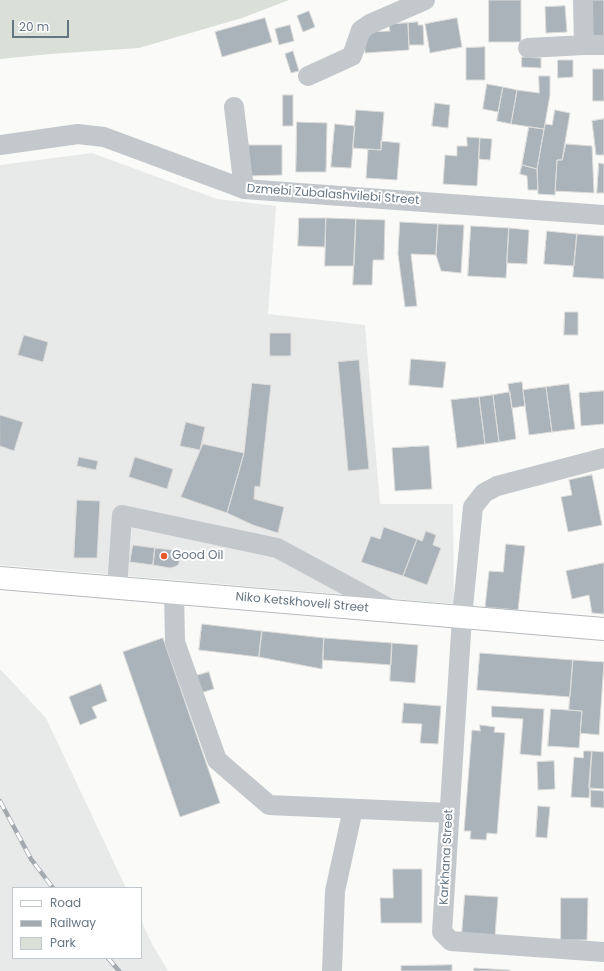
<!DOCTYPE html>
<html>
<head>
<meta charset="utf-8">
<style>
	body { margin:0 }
	#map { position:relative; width:604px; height:971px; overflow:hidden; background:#fafaf8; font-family:Poppins,sans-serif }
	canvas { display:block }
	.legend { position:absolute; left:12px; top:887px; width:130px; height:72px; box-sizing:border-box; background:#fff; border:1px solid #c1c8cd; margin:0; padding:5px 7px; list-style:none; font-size:12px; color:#657683 }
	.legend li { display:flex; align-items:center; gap:8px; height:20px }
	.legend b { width:20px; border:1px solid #c1c8cd }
	.scale { position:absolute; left:12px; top:20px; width:57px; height:18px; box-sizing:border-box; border:2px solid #657683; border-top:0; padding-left:5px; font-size:12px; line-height:14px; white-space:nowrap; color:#657683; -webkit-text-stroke:3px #fff; paint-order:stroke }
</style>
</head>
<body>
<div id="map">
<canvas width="604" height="971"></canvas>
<ul class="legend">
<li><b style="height:5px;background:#fff"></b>Road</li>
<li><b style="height:5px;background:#a2aab0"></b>Railway</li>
<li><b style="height:11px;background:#dadfd7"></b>Park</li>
</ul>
<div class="scale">20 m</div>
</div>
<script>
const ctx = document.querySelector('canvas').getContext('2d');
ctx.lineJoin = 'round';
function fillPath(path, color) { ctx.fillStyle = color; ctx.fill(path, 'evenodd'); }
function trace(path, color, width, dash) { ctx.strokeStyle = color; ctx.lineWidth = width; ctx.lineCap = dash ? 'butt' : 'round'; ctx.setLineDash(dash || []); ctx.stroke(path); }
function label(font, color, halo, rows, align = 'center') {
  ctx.font = font + ' Poppins,sans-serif'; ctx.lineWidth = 4; ctx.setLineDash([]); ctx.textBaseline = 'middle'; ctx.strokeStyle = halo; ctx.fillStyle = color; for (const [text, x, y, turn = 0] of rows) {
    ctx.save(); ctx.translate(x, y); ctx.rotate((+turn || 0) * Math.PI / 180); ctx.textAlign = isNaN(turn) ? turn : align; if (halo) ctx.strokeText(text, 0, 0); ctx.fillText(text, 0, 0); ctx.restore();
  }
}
fillPath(new Path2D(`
	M92,153L217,199L276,206L268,314L365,325L380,504H453L454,604L0,565V165Z
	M0,669L46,718L126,888H13V958H141V920L152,944L168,971H0Z`), '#e8e9e9');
fillPath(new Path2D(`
	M0,0H289L242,18L139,48L50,54L0,59Z`), '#dadfd7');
const building = new Path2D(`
	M489,0H521V42H489Z
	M591,0H604V37L591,38Z
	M565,6L567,32L546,33L545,7Z
	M309,11L315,27L303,32L297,16Z
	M265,18L272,42L222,57L215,32Z
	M457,18L462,47L430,53L425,24Z
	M418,22V25H423L424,45H409L408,23Z
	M408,23L409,50L365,53L364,32L390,31L389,24Z
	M290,25L294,41L279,45L275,29Z
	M485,47V80H466V48Z
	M293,51L299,71L291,73L285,54Z
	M522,57L541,58V68L522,67Z
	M558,60H573V77L558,78Z
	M593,69H604V101H593Z
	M539,76H550V95L544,129L511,124L517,90L539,93Z
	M487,84L503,87L498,112L483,109Z
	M503,87L517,90L511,124L497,121Z
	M283,95H293V126H283Z
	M435,103L450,105L448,128L432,126Z
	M356,110L384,112L381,150L353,148Z
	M555,110L570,113L562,160H557L555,195L538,194L537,169L545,124L552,125Z
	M604,119V155H596L592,121Z
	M297,122L327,123L326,172H296Z
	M335,124L355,126L351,168L331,167Z
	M529,127L544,129L537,169L522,165Z
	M467,137L480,138L477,186L443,184L445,155L457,156V146H467Z
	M480,138L492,139L490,160L479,159Z
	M381,141L400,143L397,180L366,178L368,149L381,150Z
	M566,144L592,146L594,193L555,191L557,160H562Z
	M249,145H282V175L249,176Z
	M599,163L604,164V193H597Z
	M522,165L537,169L538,190H528L527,176L520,174Z
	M299,218H326L325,247L298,246Z
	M326,218L356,219L354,266H325Z
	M356,219L385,220L384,260H373L372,285H353Z
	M400,222L438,224L436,255L411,254L417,306L405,307L398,254Z
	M438,224L464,225L461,273L441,271L436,255Z
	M471,226L509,228L506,278L468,276Z
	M509,228L529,230L527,264L507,263Z
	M547,231L577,234L574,266L544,264Z
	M577,234L604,236V279L573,277Z
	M565,312H578V335H564Z
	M270,333H291V356H270Z
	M24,335L48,342L43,362L18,355Z
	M411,359L446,362L443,388L409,385Z
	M359,360L369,469L348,471L338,362Z
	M522,382L525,406L512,408L508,384Z
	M252,383L271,385L260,487L255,486L254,499L284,507L278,533L253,525L227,513L244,453Z
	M569,384L575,429L552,432L546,387Z
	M546,387L552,432L529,435L523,390Z
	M604,391V424L581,426L579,393Z
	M510,392L516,439L499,442L493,395Z
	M493,395L499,442L485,444L479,397Z
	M479,397L485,444L457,448L451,400Z
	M0,415L23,422L14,451L0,446Z
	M186,422L205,427L200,450L180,446Z
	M203,444L244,453L227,513L181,497Z
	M429,446L432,489L395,491L392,448Z
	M79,457L98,461L96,470L77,466Z
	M135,457L173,469L167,489L129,477Z
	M592,475L602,525L568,532L561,497L572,495L569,480Z
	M77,500L100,501L97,558H74Z
	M384,527L417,539L403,576L361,562L371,536L380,539Z
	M426,531L436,535L433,545L441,548L427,585L403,576L417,539L422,541Z
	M506,544L525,546L518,610L485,607L489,571L503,572Z
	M133,545L155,548L153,565L130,562Z
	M155,548L172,550L177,552L179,556L180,560L178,565L174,567L170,568L153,565Z
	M604,563V614L592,613L589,595L572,599L566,571Z
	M202,624L262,631L259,657L199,650Z
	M262,631L324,638L322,669L259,657Z
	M163,638L220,803L180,817L123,652Z
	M324,638L392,643L391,665L323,660Z
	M392,643L418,645L415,683L390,681Z
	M480,653L573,660L570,697L477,690Z
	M573,660L604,662L599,735L580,733L582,711L569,710Z
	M209,672L214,689L200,693L195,676Z
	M101,684L107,701L92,707L97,718L80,725L69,697Z
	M404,703L441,706L438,744L420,743L422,724L402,723Z
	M492,706L544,709L541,756L520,754L523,719L492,717Z
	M551,709L582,711L579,748L548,746Z
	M480,725L495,727L494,732L505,733L497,834L487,833L486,840L470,839L471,831H464L472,730L480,731Z
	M584,751H592L589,798L571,797L574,757L583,758Z
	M592,751L604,752V789L589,788Z
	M554,761L555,789L538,790L537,762Z
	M591,790L604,791V808L591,807Z
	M538,806L550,807L547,838L536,837Z
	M393,869H422V923H381L380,898H393Z
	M465,895L498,897L495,935L462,933Z
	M561,898H588L587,940H561Z
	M452,965V971H401V966Z
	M474,968L510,970V971H474Z`);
fillPath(building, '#aab3b9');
trace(building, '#dcdcda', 1);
const major = new Path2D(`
	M0,578L604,629`);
trace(major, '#b5babe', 24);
trace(new Path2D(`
	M583,0L584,45
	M528,48L584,45H604
	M308,76L352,56L361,30L370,24L425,0
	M234,107L244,189
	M0,145L78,134L104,137L244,189L604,215
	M604,458L497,486L484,493L473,507L462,617L442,932L451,941L604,952
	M117,588L122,515L277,548L394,611
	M174,592L175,642L217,760L269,805L450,813
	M332,971L335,891L353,809`), '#c3c8cc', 20);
trace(major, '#fff', 22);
const rail = new Path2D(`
	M0,801L31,859L53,888
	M108,958L119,971`);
trace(rail, '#a2aab0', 4.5);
trace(rail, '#fff', 3, [9]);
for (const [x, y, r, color] of [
	[164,556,4,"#e4572e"]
]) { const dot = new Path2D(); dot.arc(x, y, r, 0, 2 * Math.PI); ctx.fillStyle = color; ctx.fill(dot); trace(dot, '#fff', 1.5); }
label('12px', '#657683', '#fff', [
	["Dzmebi Zubalashvilebi Street",333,195,4],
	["Niko Ketskhoveli Street",302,603,5],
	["Karkhana Street",447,857,-87]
]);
label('12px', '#657683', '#fff', [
	["Good Oil",172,556]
], 'left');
</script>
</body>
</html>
